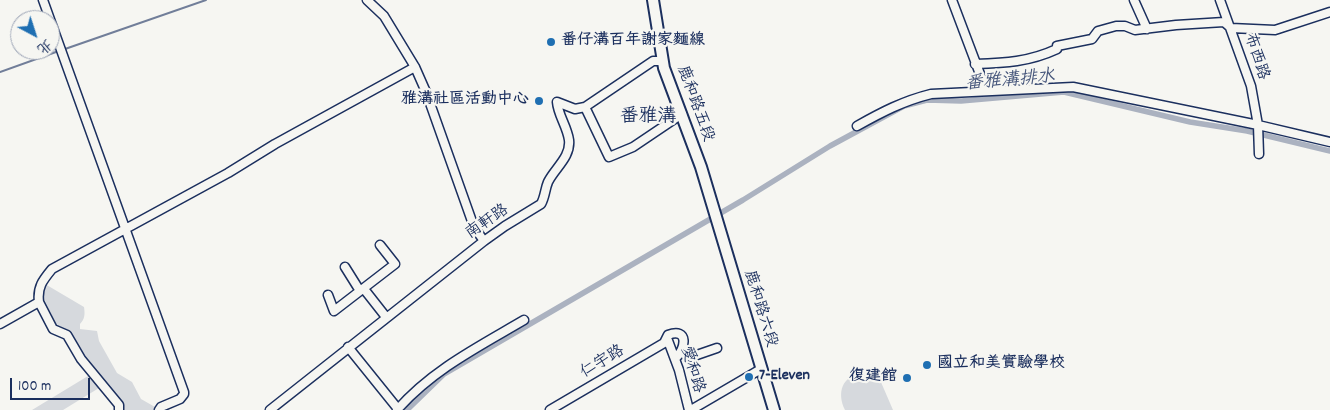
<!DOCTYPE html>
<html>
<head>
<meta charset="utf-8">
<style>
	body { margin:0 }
	#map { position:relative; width:1330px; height:410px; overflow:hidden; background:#f6f6f2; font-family:Dekko,"LXGW WenKai TC",sans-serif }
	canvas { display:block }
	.north { position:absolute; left:10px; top:10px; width:50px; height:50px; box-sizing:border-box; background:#f6f6f2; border:1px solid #9ea6b7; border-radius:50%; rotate:140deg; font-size:14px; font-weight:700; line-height:20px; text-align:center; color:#1b2f5e }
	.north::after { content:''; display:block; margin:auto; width:18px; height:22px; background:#1f6fb2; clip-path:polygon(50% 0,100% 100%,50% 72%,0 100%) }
	.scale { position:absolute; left:10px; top:378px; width:80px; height:22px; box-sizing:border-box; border:2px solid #1b2f5e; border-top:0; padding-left:6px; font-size:15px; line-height:18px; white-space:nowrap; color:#1b2f5e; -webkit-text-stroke:4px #f6f6f2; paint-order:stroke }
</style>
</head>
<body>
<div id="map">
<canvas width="1330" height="410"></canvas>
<div class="north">北</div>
<div class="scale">100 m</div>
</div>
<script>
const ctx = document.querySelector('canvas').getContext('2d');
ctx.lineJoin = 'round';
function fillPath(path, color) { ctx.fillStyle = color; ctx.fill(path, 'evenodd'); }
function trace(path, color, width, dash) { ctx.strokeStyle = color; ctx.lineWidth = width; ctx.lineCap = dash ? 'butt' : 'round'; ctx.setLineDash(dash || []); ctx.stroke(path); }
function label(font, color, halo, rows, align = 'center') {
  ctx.font = font + ' Dekko,"LXGW WenKai TC",sans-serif'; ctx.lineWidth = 4.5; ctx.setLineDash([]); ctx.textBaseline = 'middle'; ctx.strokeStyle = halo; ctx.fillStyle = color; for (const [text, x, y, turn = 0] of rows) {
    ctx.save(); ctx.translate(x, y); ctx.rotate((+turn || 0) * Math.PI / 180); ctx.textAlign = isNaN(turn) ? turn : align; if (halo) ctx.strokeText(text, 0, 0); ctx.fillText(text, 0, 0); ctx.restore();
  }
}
fillPath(new Path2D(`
	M45,284L84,307C85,314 85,319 80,324V329L97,331L99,341L117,373L132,382L141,399L155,407L154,410H122L108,385L98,372L90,366L69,332L58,327L52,321V315L42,298L41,290Z
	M874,366L893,410H845C835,390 845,370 869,376L867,369Z
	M88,376L99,388L63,410H32Z`), '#d6d9dd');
trace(new Path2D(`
	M65,49L206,0
	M0,72L56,52`), '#717e99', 2);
trace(new Path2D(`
	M407,410L444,374L743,200L830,146L904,106L927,100L961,101L1064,92L1190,122L1247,131L1330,151`), '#abb2c0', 5.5);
const minor = new Path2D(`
	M43,0L184,392V394L180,399L161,407L159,410
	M367,0L384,16L415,67L426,92L474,227L484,241
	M952,0L986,90
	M1134,0L1147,29
	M1220,0L1251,86L1258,125L1259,154
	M975,64C1005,63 1029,62 1057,49V46L1092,39L1098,31L1116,26H1125L1135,30L1176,25L1224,22L1231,28L1275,30L1330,12
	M585,107L609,157L633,147L682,114
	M857,126C882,112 903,101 931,94L1073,87L1258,125L1330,142
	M345,267L360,291
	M364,289L386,317
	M328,295L334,311L395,264L380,245
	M39,302L53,329L67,335L81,359L119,405V410
	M0,324L39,302C37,287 43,280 52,269L228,173L275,144L415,67
	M667,338L679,370L689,410
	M348,347L398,409
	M682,353L691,357L717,348
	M270,410L484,241L505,226L541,204C545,197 545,189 548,182C555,168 571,157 569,140C567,126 558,115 557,102L575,109L585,107L653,61H663
	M397,410C432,370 478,347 524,320
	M550,410L664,343L668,335C689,327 686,349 675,359
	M691,410L761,369`);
const major = new Path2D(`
	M653,0L664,68L701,167L774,410`);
trace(minor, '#1b2f5e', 11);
trace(major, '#1b2f5e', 14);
trace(minor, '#f6f6f2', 8);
trace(major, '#f6f6f2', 10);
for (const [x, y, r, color] of [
	[551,42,5,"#1f6fb2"],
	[539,101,5,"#1f6fb2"],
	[927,365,5,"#1f6fb2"],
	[749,377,5,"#1f6fb2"],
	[907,378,5,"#1f6fb2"]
]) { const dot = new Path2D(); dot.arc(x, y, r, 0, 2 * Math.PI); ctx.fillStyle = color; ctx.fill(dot); trace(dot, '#f6f6f2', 2); }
label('bold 16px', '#1b2f5e', '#f6f6f2', [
	["番仔溝百年謝家麵線",561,42],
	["雅溝社區活動中心",529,101,"right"],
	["國立和美實驗學校",937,365],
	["7-Eleven",759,377],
	["復建館",897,378,"right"]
], 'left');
label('16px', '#1b2f5e', '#f6f6f2', [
	["布西路",1255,57,72],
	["鹿和路五段",694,104,70],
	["南軒路",488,223,-34],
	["鹿和路六段",759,309,73],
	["仁宇路",603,363,-31],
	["愛和路",691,370,73]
]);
label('italic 18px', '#46567b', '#f6f6f2', [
	["番雅溝排水",1010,82,-5]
]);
label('19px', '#1b2f5e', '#f6f6f2', [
	["番雅溝",648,118]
]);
</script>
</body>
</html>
